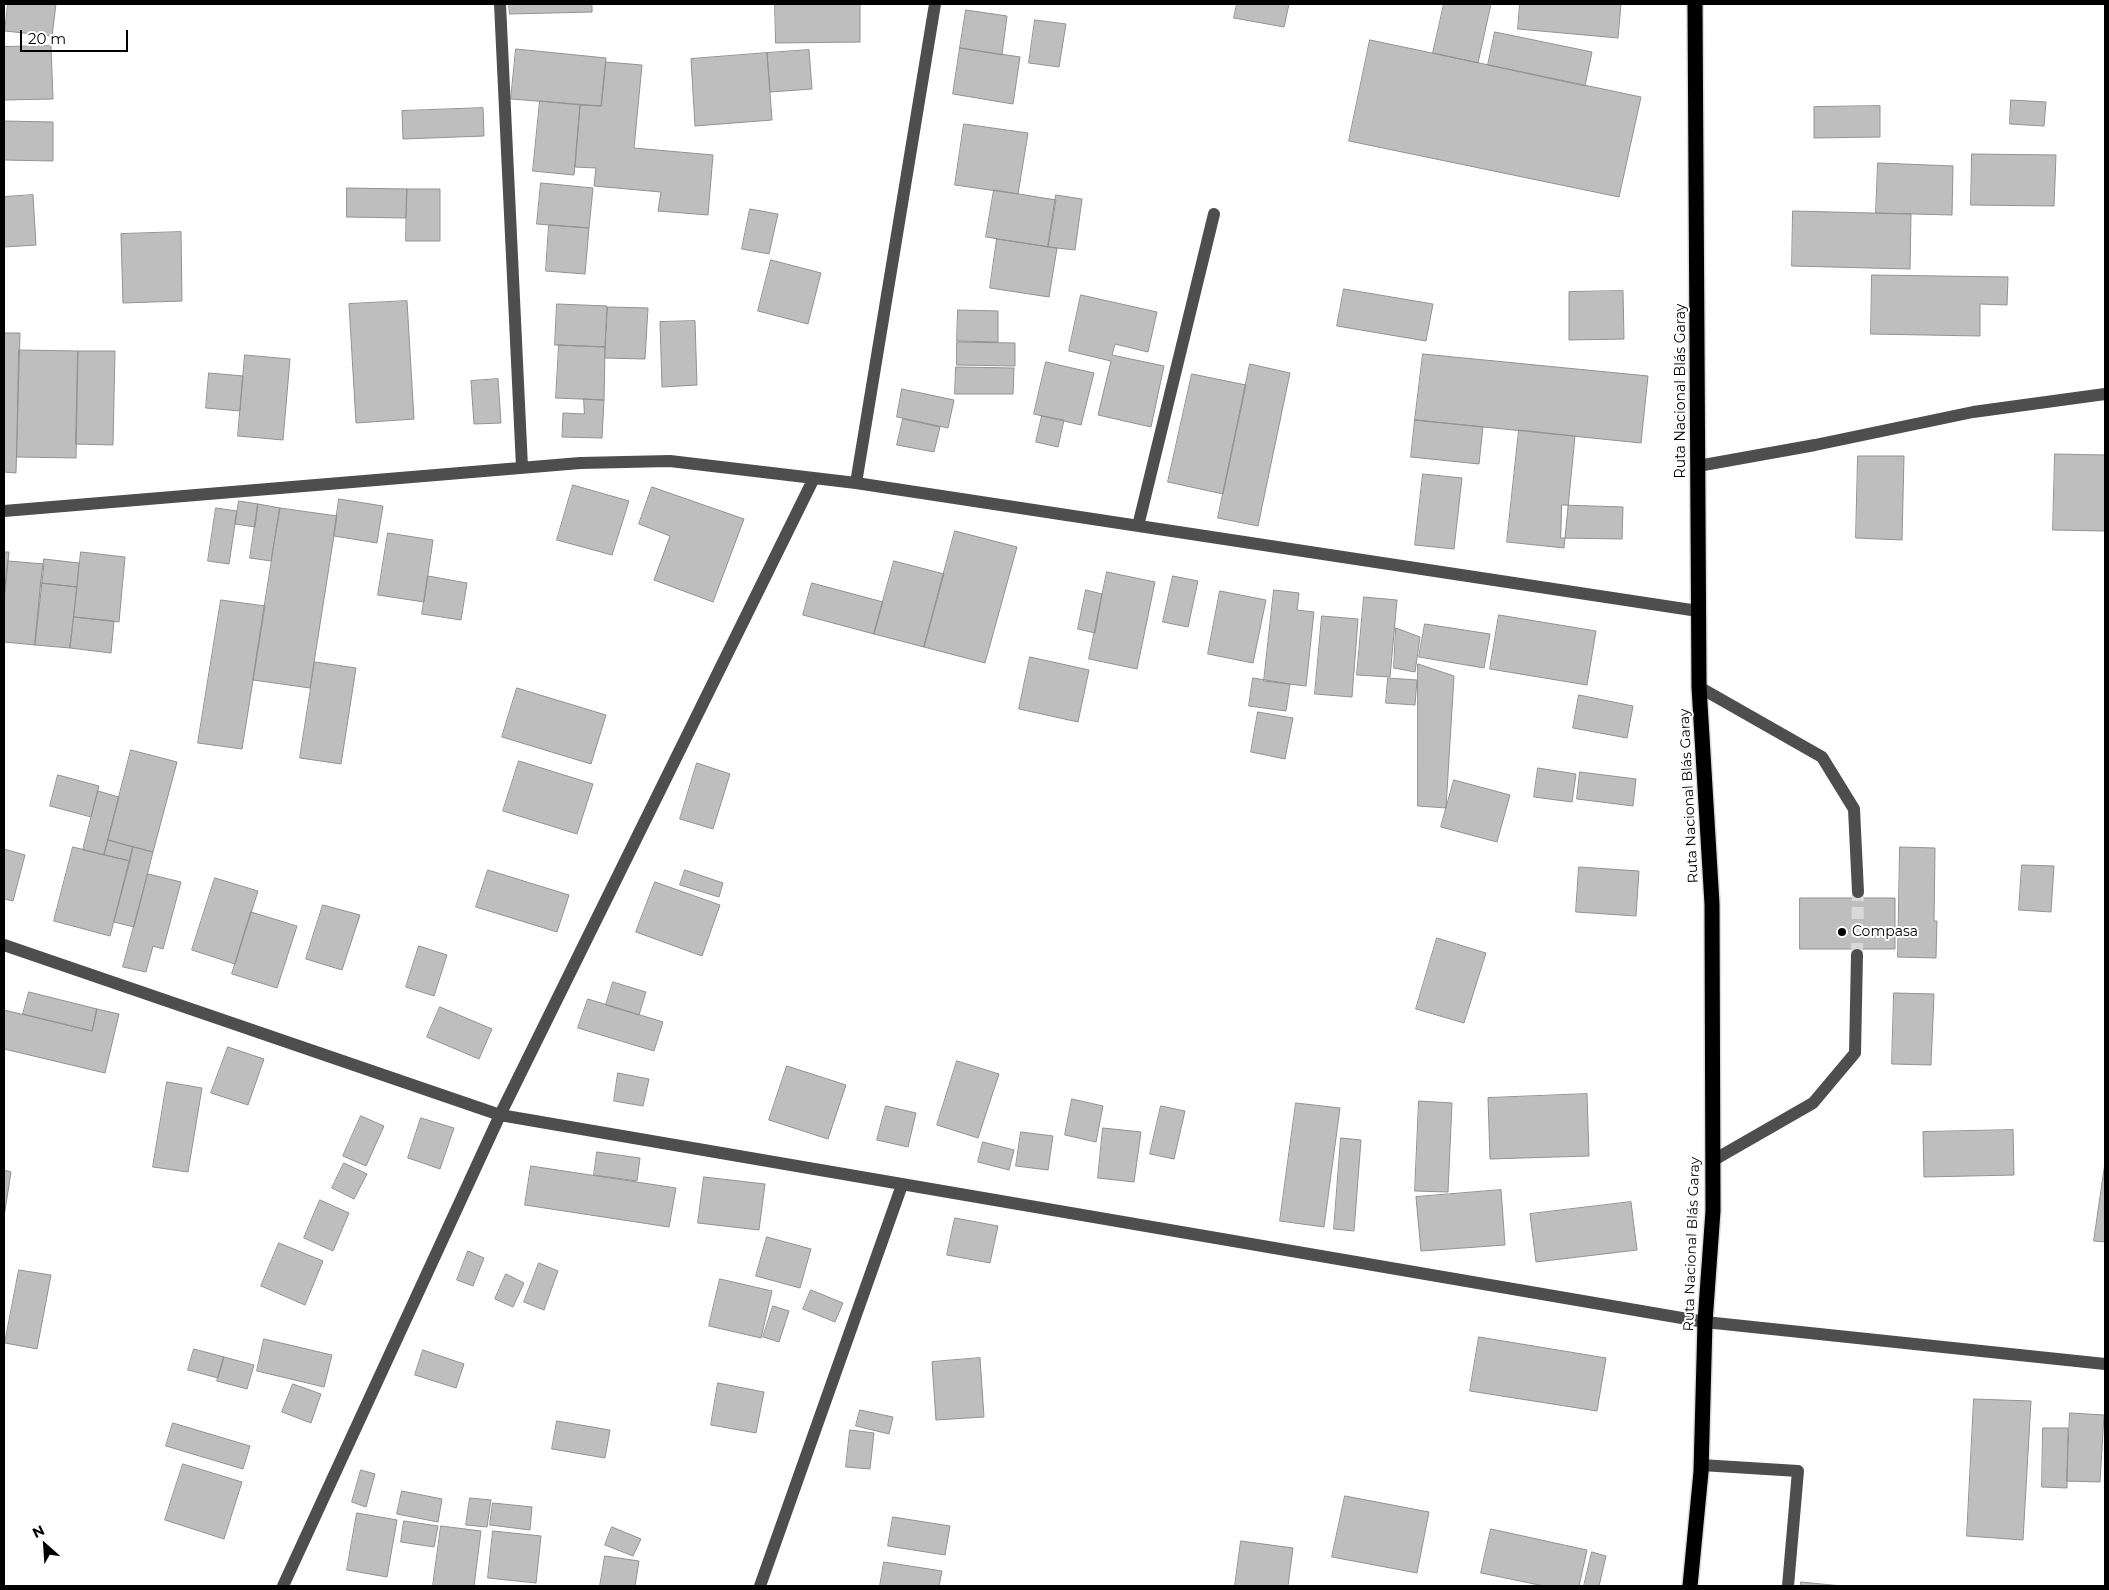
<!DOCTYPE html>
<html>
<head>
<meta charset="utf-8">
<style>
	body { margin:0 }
	#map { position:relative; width:2109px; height:1590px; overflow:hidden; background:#fff; font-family:Montserrat,sans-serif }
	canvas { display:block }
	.frame { position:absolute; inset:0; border:5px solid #000; pointer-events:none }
	.north { position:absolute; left:20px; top:1520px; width:50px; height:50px; -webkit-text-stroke:4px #fff; paint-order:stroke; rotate:334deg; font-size:14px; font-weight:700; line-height:20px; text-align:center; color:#000 }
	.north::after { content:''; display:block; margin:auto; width:18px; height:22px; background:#000; clip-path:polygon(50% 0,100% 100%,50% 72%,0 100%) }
	.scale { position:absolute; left:20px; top:30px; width:108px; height:22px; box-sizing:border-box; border:2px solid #000; border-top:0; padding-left:6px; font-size:15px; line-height:18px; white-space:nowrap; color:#000; -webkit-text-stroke:4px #fff; paint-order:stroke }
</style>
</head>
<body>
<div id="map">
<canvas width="2109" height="1590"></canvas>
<div class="frame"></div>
<div class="north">N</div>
<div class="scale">20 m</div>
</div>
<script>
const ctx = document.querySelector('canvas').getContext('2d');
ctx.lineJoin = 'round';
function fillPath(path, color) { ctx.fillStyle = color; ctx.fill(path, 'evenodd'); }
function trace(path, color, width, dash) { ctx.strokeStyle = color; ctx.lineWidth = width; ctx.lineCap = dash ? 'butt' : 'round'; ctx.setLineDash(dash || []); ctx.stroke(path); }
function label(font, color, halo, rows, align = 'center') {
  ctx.font = font + ' Montserrat,sans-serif'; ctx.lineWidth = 4; ctx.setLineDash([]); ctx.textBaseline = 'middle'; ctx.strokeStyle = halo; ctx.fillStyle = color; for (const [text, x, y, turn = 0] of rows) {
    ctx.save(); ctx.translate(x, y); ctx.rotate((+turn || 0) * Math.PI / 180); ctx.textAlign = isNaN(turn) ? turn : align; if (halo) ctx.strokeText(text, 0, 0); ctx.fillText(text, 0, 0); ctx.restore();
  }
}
const building = new Path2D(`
	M8,4H56L52,36L5,31Z
	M509,4H592V12L510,14Z
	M775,4H860V42L776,43Z
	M1237,4H1289L1284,27L1234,18Z
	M1444,4H1491L1478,63L1433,53Z
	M1520,4H1621L1618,38L1518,29Z
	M966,10L1007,16L1002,55L960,48Z
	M1035,20L1066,24L1059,67L1029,63Z
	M1495,32L1592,52L1585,86L1488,65Z
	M1370,40L1641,97L1619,197L1349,141Z
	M51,46L53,99L4,100V47Z
	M960,48L1020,57L1013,104L953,94Z
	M516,49L606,58L601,106L511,99Z
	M809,50L812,89L770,92L767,53Z
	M767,53L772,120L695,126L691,59Z
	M606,62L642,65L634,148L713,155L708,215L658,211L661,192L594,186L596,168L575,167L580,105L601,106Z
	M2011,100L2046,102L2044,126L2010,124Z
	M540,101L580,105L574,175L533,171Z
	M1880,106V137L1814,138V107Z
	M483,108L484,136L403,139L402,111Z
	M4,121L53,122V161L4,160Z
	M964,124L1028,133L1018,194L955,185Z
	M1972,154L2056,155L2054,206L1971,205Z
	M1878,163L1953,166L1952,215L1876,213Z
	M541,183L593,188L589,228L537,224Z
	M347,188L407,189L406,218L347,217Z
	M407,189H440V241H406Z
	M994,190L1056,200L1048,247L986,237Z
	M33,195L36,245L4,247V197Z
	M1056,195L1082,199L1075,250L1048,247Z
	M750,209L778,214L769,254L742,249Z
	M1793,211L1911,214L1910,269L1792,266Z
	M549,225L589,228L585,274L546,271Z
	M181,232L182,301L123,303L121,234Z
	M997,239L1057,248L1049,297L990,288Z
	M771,260L821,273L808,324L758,311Z
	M1872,275L2008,277L2007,305L1980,304V336L1871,334Z
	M1344,289L1433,304L1426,341L1337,326Z
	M1623,291L1624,339L1569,340V292Z
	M1081,295L1157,312L1148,352L1115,344L1112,355L1164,366L1151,427L1098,415L1111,361L1069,351Z
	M407,301L414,419L356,423L349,304Z
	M557,304L607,306L605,347L555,345Z
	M608,307L648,308L645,359L605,358Z
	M958,310L998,311V342L957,341Z
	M695,321L697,385L662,387L660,322Z
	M4,333H20L16,473L4,472Z
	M957,342L1015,343V366L957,365Z
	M559,345L605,347L604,400L556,398Z
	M19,350L78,351L76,458L17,457Z
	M78,351H115L113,445L76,444Z
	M1423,354L1648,376L1641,443L1415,420Z
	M245,355L290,359L283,440L238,436Z
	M1046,362L1094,373L1081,425L1034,414Z
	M1250,364L1290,373L1258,526L1218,518Z
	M956,367L1014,368L1013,394H955Z
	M209,373L243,376L240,411L206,408Z
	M1192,374L1246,385L1223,494L1168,482Z
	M498,379L501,423L474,424L471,381Z
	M902,389L954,400L948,428L897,417Z
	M584,399L604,400L602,438L562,437L563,413L584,414Z
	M1042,416L1064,420L1058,447L1036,442Z
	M903,419L940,427L934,452L897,445Z
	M1415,420L1483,427L1479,464L1411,457Z
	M1519,430L1575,436L1564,548L1507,542Z
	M2055,454L2105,455V531L2053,530Z
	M1858,456H1904L1902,540L1856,538Z
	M1423,474L1462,478L1454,549L1415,545Z
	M573,485L629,501L612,555L557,540Z
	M652,487L744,519L713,602L654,580L670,536L639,524Z
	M339,499L383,506L377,543L334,536Z
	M239,501L258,504L255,527L235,524Z
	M258,504L280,508L271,561L250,558Z
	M1562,505L1623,507L1622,539L1561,538Z
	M216,508L237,511L229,564L208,561Z
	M280,508L337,516L310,688L253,680Z
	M955,531L1017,547L985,663L924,647Z
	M388,533L433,540L424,602L378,595Z
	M4,552H9L4,600Z
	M81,552L125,557L119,622L74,617Z
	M44,559L79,563L77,587L41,583Z
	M8,561L44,564L35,645L4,642V600Z
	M894,561L944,574L924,647L874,634Z
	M1107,572L1155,582L1137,669L1089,659Z
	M428,576L467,583L461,620L422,614Z
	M1173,576L1198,581L1188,627L1163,622Z
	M41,583L77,587L70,648L35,645Z
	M812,583L883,602L874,634L803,615Z
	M1086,590L1102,594L1095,633L1078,629Z
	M1274,590L1299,593L1297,610L1314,612L1306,686L1264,681Z
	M1220,591L1266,600L1253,663L1208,654Z
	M1364,597L1397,600L1390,677L1357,675Z
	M221,600L265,606L242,749L198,743Z
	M1499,615L1596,631L1587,685L1490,669Z
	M1322,616L1358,619L1352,697L1315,694Z
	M74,617L114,621L111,653L70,648Z
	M1425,624L1490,634L1484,668L1419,657Z
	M1396,628L1420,637L1415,672L1394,668Z
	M1030,657L1089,670L1078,722L1019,709Z
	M315,662L356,668L341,764L300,758Z
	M1418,664L1454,676L1446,808L1418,806Z
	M1253,678L1290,684L1286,711L1249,706Z
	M1388,678L1417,680L1415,705L1386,703Z
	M517,688L606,715L591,764L502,737Z
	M1579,695L1633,706L1627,738L1573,728Z
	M1258,712L1293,718L1285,759L1251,752Z
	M131,750L177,762L153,852L108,840Z
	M519,761L593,784L577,834L503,811Z
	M697,763L730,774L713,829L680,819Z
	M1538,768L1576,774L1572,802L1534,797Z
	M1580,772L1636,779L1633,806L1577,799Z
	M58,775L99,786L91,817L50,806Z
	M1454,780L1510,795L1497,842L1441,827Z
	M98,791L119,797L104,855L83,850Z
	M108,840L133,847L130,861L104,855Z
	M73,847L130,861L110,936L54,921Z
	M133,847L153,852L134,927L114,922Z
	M1900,847L1935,848L1934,921H1937L1936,958L1898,957Z
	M4,849L25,855L13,901L4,899Z
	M2022,865L2054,866L2051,912L2019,910Z
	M1579,867L1639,871L1636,916L1576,912Z
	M488,870L569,895L557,932L476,907Z
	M685,870L723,883L719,897L680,885Z
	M148,874L181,882L163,949L153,946L146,972L123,967Z
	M215,878L258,891L235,964L192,950Z
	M655,882L720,905L702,956L636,932Z
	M1800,898H1895V949H1800Z
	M323,905L360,915L342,970L306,959Z
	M251,912L297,926L277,988L232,974Z
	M1437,938L1486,953L1464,1023L1416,1009Z
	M419,946L447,955L434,996L406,987Z
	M613,982L646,992L639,1015L606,1005Z
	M29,992L97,1009L92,1031L23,1014Z
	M1894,993L1934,994L1931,1065L1892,1064Z
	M588,999L663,1022L654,1051L578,1028Z
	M440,1007L492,1029L479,1059L427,1037Z
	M97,1009L119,1014L105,1073L4,1049V1010L92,1031Z
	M228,1047L264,1059L248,1105L211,1093Z
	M957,1061L999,1074L978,1138L937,1125Z
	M787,1066L846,1085L828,1139L769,1120Z
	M618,1073L649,1079L643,1106L614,1101Z
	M167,1082L202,1088L188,1172L153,1167Z
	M1587,1094L1589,1156L1490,1159L1488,1098Z
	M1072,1099L1103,1106L1096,1142L1065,1135Z
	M1419,1101L1452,1103L1448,1192L1415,1191Z
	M1296,1103L1340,1108L1324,1227L1280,1221Z
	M886,1106L916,1113L908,1147L877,1140Z
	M1161,1106L1185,1111L1174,1159L1150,1154Z
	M361,1116L384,1126L366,1166L343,1156Z
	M421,1118L454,1128L440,1169L408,1158Z
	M1103,1128L1141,1132L1134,1182L1098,1178Z
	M2013,1130L2014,1175L1924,1177L1923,1132Z
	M1021,1132L1053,1136L1048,1170L1016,1166Z
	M1341,1138L1361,1140L1354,1231L1334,1229Z
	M983,1142L1014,1150L1009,1170L978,1162Z
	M597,1152L640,1158L637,1181L594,1175Z
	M344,1163L367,1174L354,1199L332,1188Z
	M2105,1163V1242L2094,1241Z
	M531,1166L676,1188L669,1227L525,1205Z
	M4,1170L11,1172L4,1217Z
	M704,1177L765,1184L759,1230L698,1223Z
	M1501,1190L1505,1245L1421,1251L1416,1197Z
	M320,1200L349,1213L333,1251L304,1238Z
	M1631,1202L1637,1250L1536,1262L1530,1214Z
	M955,1218L998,1226L990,1263L947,1255Z
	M767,1237L811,1249L800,1288L756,1276Z
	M279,1243L323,1261L305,1305L261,1286Z
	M468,1251L484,1258L473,1286L457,1280Z
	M539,1263L558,1271L544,1310L524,1302Z
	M19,1270L51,1275L37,1349L5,1343Z
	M506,1274L524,1283L513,1307L495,1299Z
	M720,1279L772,1291L761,1338L709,1326Z
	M811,1290L843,1303L835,1322L803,1309Z
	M773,1306L789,1311L779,1342L763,1337Z
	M1479,1337L1606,1358L1597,1411L1470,1391Z
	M264,1339L332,1355L324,1387L257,1371Z
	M194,1349L224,1357L218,1378L188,1370Z
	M423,1350L464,1364L456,1388L415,1375Z
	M224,1357L254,1365L247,1389L217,1381Z
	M980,1358L984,1417L936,1420L932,1362Z
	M718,1383L764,1392L756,1433L711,1425Z
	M293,1384L321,1394L311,1423L282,1412Z
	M1974,1399L2031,1401L2023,1540L1967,1536Z
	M860,1410L893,1417L889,1434L856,1426Z
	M2070,1413L2104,1415L2100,1482L2067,1481Z
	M557,1421L610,1430L605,1458L552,1449Z
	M173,1423L250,1446L243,1469L166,1446Z
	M2043,1428H2068L2067,1488L2042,1487Z
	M850,1430L874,1433L870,1469L846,1467Z
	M183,1464L242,1482L224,1539L165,1520Z
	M361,1470L375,1474L366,1507L352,1502Z
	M402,1491L442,1499L438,1522L397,1514Z
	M1345,1496L1429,1512L1417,1573L1332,1557Z
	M470,1498L491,1500L487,1527L466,1525Z
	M493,1503L532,1507L530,1530L490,1525Z
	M357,1513L397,1520L387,1577L347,1570Z
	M893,1517L950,1526L945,1555L888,1546Z
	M404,1521L438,1526L434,1547L401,1542Z
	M441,1526L481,1531L474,1586H433Z
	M612,1527L641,1539L633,1556L605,1545Z
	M1491,1529L1587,1550L1579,1586H1544L1481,1573Z
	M493,1531L541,1536L536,1583L488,1578Z
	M1241,1541L1293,1548L1288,1586H1235Z
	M1592,1552L1606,1556L1599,1586H1584Z
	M605,1556L639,1561L635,1586H600Z
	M884,1562L942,1571L939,1586H880Z
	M1801,1582L1842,1586H1801Z`);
fillPath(building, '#bebebe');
trace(building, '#929292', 1);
trace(new Path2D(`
	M1857,955L1858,892`), '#d9d9d9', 12, [12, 6]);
const highway = new Path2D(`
	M1690,1586L1701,1472L1705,1322L1713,1211L1712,904L1699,687L1695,4`);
trace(highway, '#dbdbdb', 18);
trace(new Path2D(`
	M500,4L522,467
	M1698,466L1815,445L1973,412L2105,394
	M856,483L935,4
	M4,511L580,463L670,461L856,483L1698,611
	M1138,526L1214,214
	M1699,687L1822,757L1854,809L1858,892
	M4,945L500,1115L1705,1322L2105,1364
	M1712,1161L1813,1103L1855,1053L1857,955
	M1701,1465L1798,1471L1788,1586
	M283,1586L500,1115L814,478
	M760,1586L902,1185`), '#4e4e4e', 12);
trace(highway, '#000', 15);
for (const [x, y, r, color] of [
	[1842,932,5,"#000"]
]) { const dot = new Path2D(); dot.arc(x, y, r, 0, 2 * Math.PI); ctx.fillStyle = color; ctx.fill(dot); trace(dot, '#fff', 2); }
label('14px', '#000', '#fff', [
	["Ruta Nacional Blás Garay",1681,391,-90],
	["Ruta Nacional Blás Garay",1689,796,-93],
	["Ruta Nacional Blás Garay",1692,1244,-88]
]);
label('14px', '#000', '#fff', [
	["Compasa",1852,932]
], 'left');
</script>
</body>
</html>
